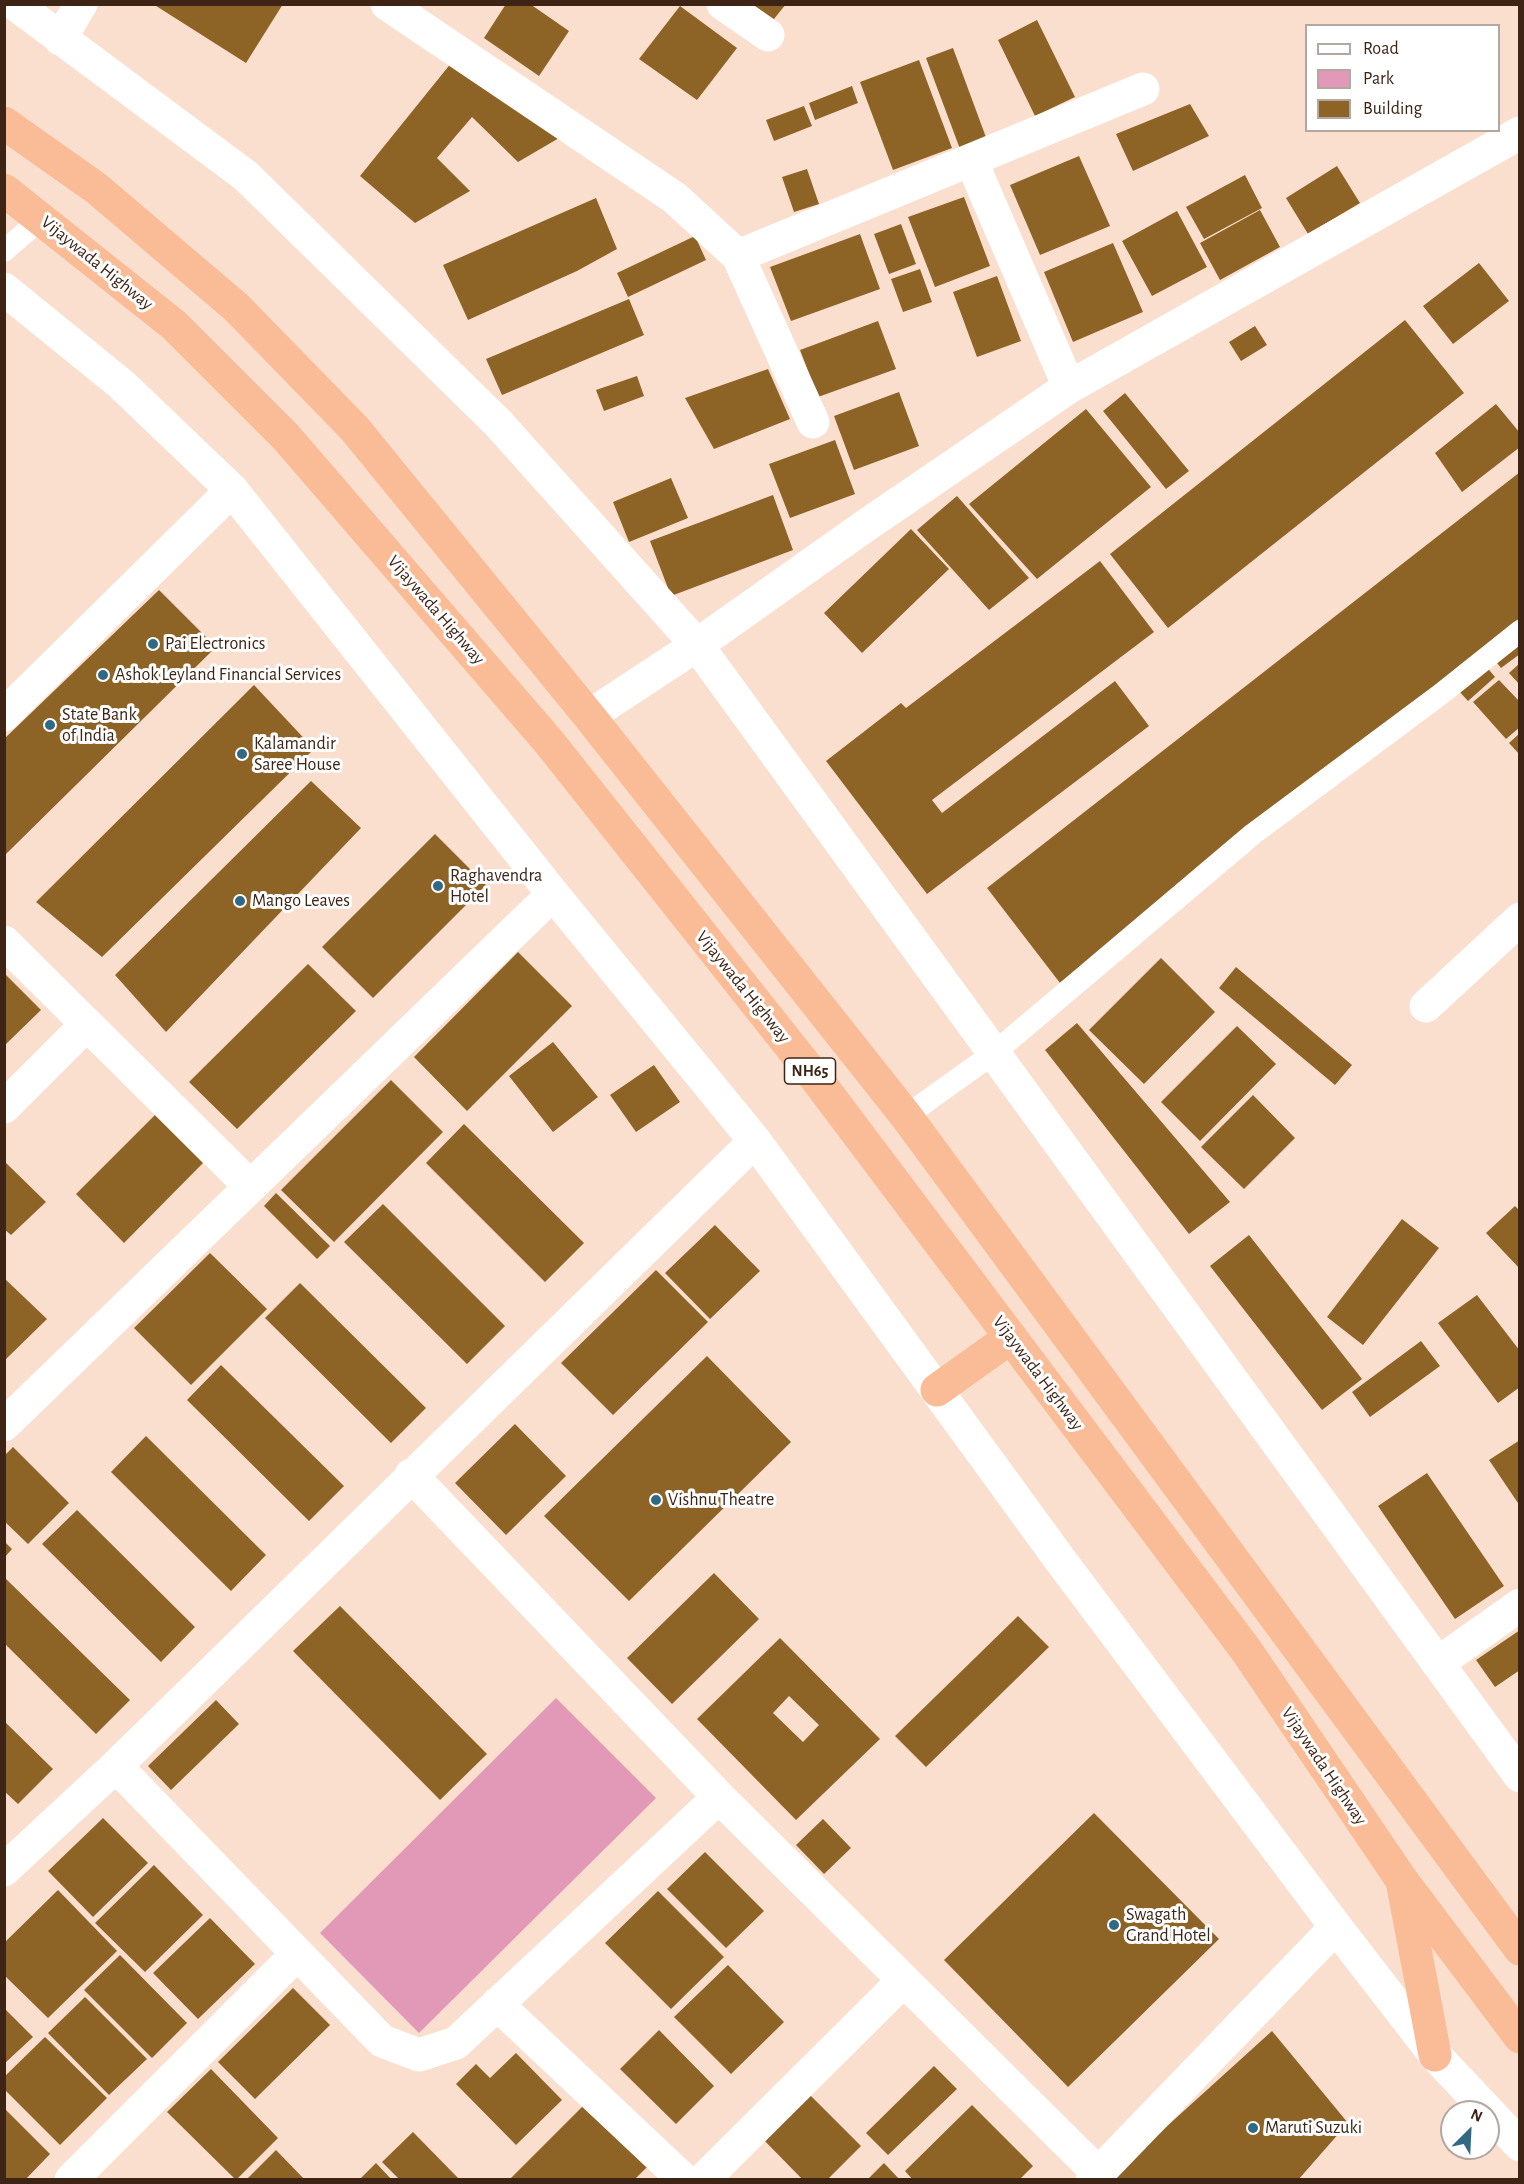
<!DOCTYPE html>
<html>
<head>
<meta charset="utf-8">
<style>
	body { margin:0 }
	#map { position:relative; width:1524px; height:2184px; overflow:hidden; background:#fadece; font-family:"Alegreya Sans",sans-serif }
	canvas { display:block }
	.frame { position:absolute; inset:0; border:6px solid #3e2414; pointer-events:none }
	.legend { position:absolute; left:1305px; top:24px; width:195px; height:108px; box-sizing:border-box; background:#fff; border:2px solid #b2a7a1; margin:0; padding:8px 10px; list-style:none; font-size:18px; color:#3e2414 }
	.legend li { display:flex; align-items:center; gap:12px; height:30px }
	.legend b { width:30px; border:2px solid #b2a7a1 }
	.north { position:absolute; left:1440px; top:2100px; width:60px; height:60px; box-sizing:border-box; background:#fff; border:2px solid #b2a7a1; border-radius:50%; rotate:24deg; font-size:16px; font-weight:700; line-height:24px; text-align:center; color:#3e2414 }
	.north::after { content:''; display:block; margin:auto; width:21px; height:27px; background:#316883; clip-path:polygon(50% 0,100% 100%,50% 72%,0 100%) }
</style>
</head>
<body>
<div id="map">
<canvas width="1524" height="2184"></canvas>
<div class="frame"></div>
<ul class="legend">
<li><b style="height:8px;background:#fff"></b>Road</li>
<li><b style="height:16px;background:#e298b7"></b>Park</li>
<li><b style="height:16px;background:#8e6326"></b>Building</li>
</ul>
<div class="north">N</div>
</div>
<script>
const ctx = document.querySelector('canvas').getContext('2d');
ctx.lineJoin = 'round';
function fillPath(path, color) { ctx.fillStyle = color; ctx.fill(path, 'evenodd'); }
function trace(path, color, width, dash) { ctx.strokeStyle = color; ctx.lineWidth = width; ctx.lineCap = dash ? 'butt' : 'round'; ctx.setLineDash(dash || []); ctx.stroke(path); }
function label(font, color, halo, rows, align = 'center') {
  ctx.font = font + ' "Alegreya Sans",sans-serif'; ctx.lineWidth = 6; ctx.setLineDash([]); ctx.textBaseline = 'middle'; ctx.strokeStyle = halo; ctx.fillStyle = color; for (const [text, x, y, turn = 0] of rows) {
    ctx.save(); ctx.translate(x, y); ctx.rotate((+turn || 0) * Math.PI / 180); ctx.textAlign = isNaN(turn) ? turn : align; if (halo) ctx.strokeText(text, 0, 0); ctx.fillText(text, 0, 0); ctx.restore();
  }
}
fillPath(new Path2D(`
	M556,1698L656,1798L419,2033L320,1933Z`), '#e298b7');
fillPath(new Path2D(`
	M153,4H283L246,63Z
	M506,4H530L569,31L539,76L484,38Z
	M744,4H786L770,24Z
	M680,6L737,48L697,100L639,59Z
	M1037,20L1075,97L1035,116L998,40Z
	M953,48L987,140L960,149L926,58Z
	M919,60L952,148L893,170L860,82Z
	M452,62L571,131L518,162L472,117L437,158L470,191L415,223L360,176Z
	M852,86L858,103L815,120L809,103Z
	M1190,104L1209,136L1133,171L1116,134Z
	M804,106L812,126L774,141L766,120Z
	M1079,156L1110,226L1040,255L1010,185Z
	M1337,166L1360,203L1308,234L1286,198Z
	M807,169L819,204L794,212L782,177Z
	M1245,175L1262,208L1204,239L1186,207Z
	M964,197L990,266L935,287L908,217Z
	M596,198L617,249L577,271L468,320L443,265Z
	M1260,210L1280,247L1220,280L1200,243Z
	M1177,211L1207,267L1152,296L1122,241Z
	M901,224L916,264L889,274L874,234Z
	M860,234L880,289L791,321L770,267Z
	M695,236L706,260L628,297L617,273Z
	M1113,243L1143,312L1073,342L1044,272Z
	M1479,263L1509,301L1453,344L1423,306Z
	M920,269L932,302L903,312L891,279Z
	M997,276L1021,341L977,357L953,292Z
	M629,299L644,335L502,395L486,359Z
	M1405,320L1464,393L1168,628L1110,554Z
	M878,321L896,369L818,397L800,350Z
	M1255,326L1267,345L1241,361L1229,342Z
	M768,369L790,419L714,449L685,398Z
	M637,376L644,396L604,411L596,390Z
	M899,392L919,446L854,470L834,416Z
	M1125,393L1189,471L1166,489L1103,411Z
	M1496,404L1520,433V447L1462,492L1435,453Z
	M1086,409L1151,487L1037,579L969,504Z
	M835,440L855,494L790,518L769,464Z
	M1520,472V618L1060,983L987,888Z
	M671,478L688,518L629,542L613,502Z
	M773,495L793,550L671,596L650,541Z
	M957,496L1029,578L989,610L917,530Z
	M911,529L949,569L862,653L824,613Z
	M1100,561L1154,632L932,800L942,813L1115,681L1149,726L927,894L826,761L901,703L906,708Z
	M159,590L216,647L4,856V739Z
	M1520,637V654L1501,668L1493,658Z
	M1520,663V685L1509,673Z
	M1485,665L1495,677L1468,701L1457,689Z
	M1499,680L1520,702V727L1506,739L1473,702Z
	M254,685L314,749L102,957L36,902Z
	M1520,733V755L1509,743Z
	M311,781L361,828L166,1032L115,975Z
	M435,834L486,885L373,998L322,947Z
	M518,952L572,1006L467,1111L414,1057Z
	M1161,958L1215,1012L1144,1084L1089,1030Z
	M308,964L356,1011L237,1129L189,1082Z
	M1236,967L1352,1065L1335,1085L1219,988Z
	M4,973L41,1010L4,1046Z
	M1077,1023L1230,1202L1189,1234L1045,1050Z
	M1237,1026L1276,1064L1200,1141L1161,1102Z
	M553,1042L598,1097L553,1132L509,1076Z
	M654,1065L680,1102L636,1132L610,1095Z
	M391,1080L443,1132L334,1242L281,1190Z
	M1253,1095L1295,1138L1244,1189L1201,1147Z
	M155,1115L203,1163L124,1243L76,1194Z
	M464,1124L584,1243L545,1282L426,1163Z
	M4,1161L46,1202L11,1235L4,1229Z
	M276,1193L330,1246L317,1259L264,1206Z
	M383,1204L505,1326L467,1364L344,1242Z
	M1515,1206L1520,1211V1269L1486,1233Z
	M1402,1219L1439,1248L1363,1345L1327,1317Z
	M715,1225L760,1271L710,1319L665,1273Z
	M1249,1235L1362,1379L1322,1410L1210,1266Z
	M210,1253L267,1309L191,1385L134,1328Z
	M656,1270L708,1322L613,1415L561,1363Z
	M4,1278L47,1319L4,1361Z
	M300,1283L426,1408L391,1443L265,1318Z
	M1477,1295L1520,1351V1387L1498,1403L1438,1323Z
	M1421,1341L1440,1366L1370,1417L1352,1392Z
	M707,1356L791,1442L629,1601L544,1516Z
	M221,1365L344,1486L309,1521L187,1400Z
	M515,1424L566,1476L506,1535L455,1483Z
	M146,1436L266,1555L231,1591L111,1472Z
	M1520,1440V1506L1489,1460Z
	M13,1447L69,1503L28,1544L4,1521V1456Z
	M1427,1473L1504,1586L1455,1619L1378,1506Z
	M77,1510L195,1627L161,1662L42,1544Z
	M5,1542L12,1549L5,1557Z
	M714,1573L759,1619L672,1704L627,1658Z
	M4,1577L130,1700L96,1734L4,1643Z
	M340,1606L487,1754L440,1800L293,1651Z
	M1018,1616L1049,1647L926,1767L895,1736Z
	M1520,1630V1670L1495,1687L1476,1660Z
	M780,1638L880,1739L796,1820L697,1719ZM789,1696L819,1725L803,1742L773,1713Z
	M216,1700L239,1724L171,1790L148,1766Z
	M4,1721L53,1769L18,1804L4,1791Z
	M1094,1813L1219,1939L1068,2087L944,1960Z
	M103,1818L148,1863L93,1917L48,1871Z
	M823,1819L851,1848L824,1874L796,1845Z
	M705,1852L764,1911L726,1948L667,1889Z
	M154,1865L203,1915L145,1972L95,1923Z
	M58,1890L117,1951L48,2018L4,1975V1943Z
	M658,1891L724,1957L671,2009L605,1943Z
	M210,1918L255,1964L198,2019L153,1973Z
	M120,1955L187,2023L152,2058L84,1990Z
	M728,1965L784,2022L731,2074L674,2017Z
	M293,1988L330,2025L255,2099L218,2062Z
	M85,1997L147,2059L109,2095L48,2033Z
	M4,2008L33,2037L4,2064Z
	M659,2030L714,2086L676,2124L620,2069Z
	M1272,2031L1348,2123L1298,2180H1115L1112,2176Z
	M45,2037L107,2098L60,2145L4,2089V2077Z
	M516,2053L562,2100L516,2145L456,2084L476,2064L490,2078Z
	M934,2066L957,2089L888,2155L866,2133Z
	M211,2069L278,2138L236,2180L167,2112Z
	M805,2090L861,2146L827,2180H803L759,2135Z
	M586,2103L648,2166L634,2180H509Z
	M972,2105L1033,2166L1019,2180H913L905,2171Z
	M4,2108L50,2154L25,2180H4Z
	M413,2132L460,2180H400L382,2162Z
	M276,2150L305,2180H246Z
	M376,2163L392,2180H359Z
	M884,2163L900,2180H867Z`), '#8e6326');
trace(new Path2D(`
	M4,251L42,218
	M906,1116L994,1053L1253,834L1441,694L1520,631`), '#fff', 22);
trace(new Path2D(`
	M15,4L246,176L498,423L697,645L1520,1776
	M387,4L675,198L738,256L813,422
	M723,4L768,35
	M60,39L81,4
	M971,160L1069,387
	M738,256L1143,89
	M4,715L232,490
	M589,716L697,645L865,526L1069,387L1520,133
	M4,942L250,1186
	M1426,1006L1520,919
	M4,1107L87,1024
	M4,1425L553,894
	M411,1475L719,1797L1098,2173
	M1438,1663L1520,1605
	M116,1766L382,2041L419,2055L456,2043L719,1797
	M4,1870L116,1766L755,1141
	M497,2004L684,2180
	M71,2180L297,1954
	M703,2180L903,1981
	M1092,2180L1336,1927`), '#fff', 33);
trace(new Path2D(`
	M4,289L121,384L232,490L553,894L755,1141L1061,1561L1336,1927L1435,2055L1520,2145`), '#fff', 33);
trace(new Path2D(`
	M4,123L96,188L236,307L354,428L589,716L906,1116L1520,1949
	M4,190L174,325L286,437L549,742L818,1081L1246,1650L1401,1879L1520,2037
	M937,1390L1011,1337
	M1403,1886L1435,2055`), '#fabc96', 33);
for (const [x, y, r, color] of [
	[153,644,6,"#316883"],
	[103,675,6,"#316883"],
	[50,725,6,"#316883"],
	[242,754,6,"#316883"],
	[438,886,6,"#316883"],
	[240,901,6,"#316883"],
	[656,1500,6,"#316883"],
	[1114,1925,6,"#316883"],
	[1253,2128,6,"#316883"]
]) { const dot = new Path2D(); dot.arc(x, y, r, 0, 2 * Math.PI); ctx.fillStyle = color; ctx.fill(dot); trace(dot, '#fff', 2); }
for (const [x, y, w] of [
	[810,1071,51]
]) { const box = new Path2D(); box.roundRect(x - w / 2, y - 13, w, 26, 4.5); ctx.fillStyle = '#fff'; ctx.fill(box); trace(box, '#3e2414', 1.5); }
label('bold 16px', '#3e2414', null, [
	["NH65",810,1071]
]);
label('18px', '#3e2414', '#fff', [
	["Vijaywada Highway",97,263,39],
	["Vijaywada Highway",436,610,49],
	["Vijaywada Highway",743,987,51],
	["Vijaywada Highway",1038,1373,53],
	["Vijaywada Highway",1324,1766,56]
]);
label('18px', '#3e2414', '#fff', [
	["Pai Electronics",165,644],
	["Ashok Leyland Financial Services",115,675],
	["State Bank",62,715],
	["of India",62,736],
	["Kalamandir",254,744],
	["Saree House",254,765],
	["Raghavendra",450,876],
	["Hotel",450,897],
	["Mango Leaves",252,901],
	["Vishnu Theatre",668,1500],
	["Swagath",1126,1915],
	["Grand Hotel",1126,1936],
	["Maruti Suzuki",1265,2128]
], 'left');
</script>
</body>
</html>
